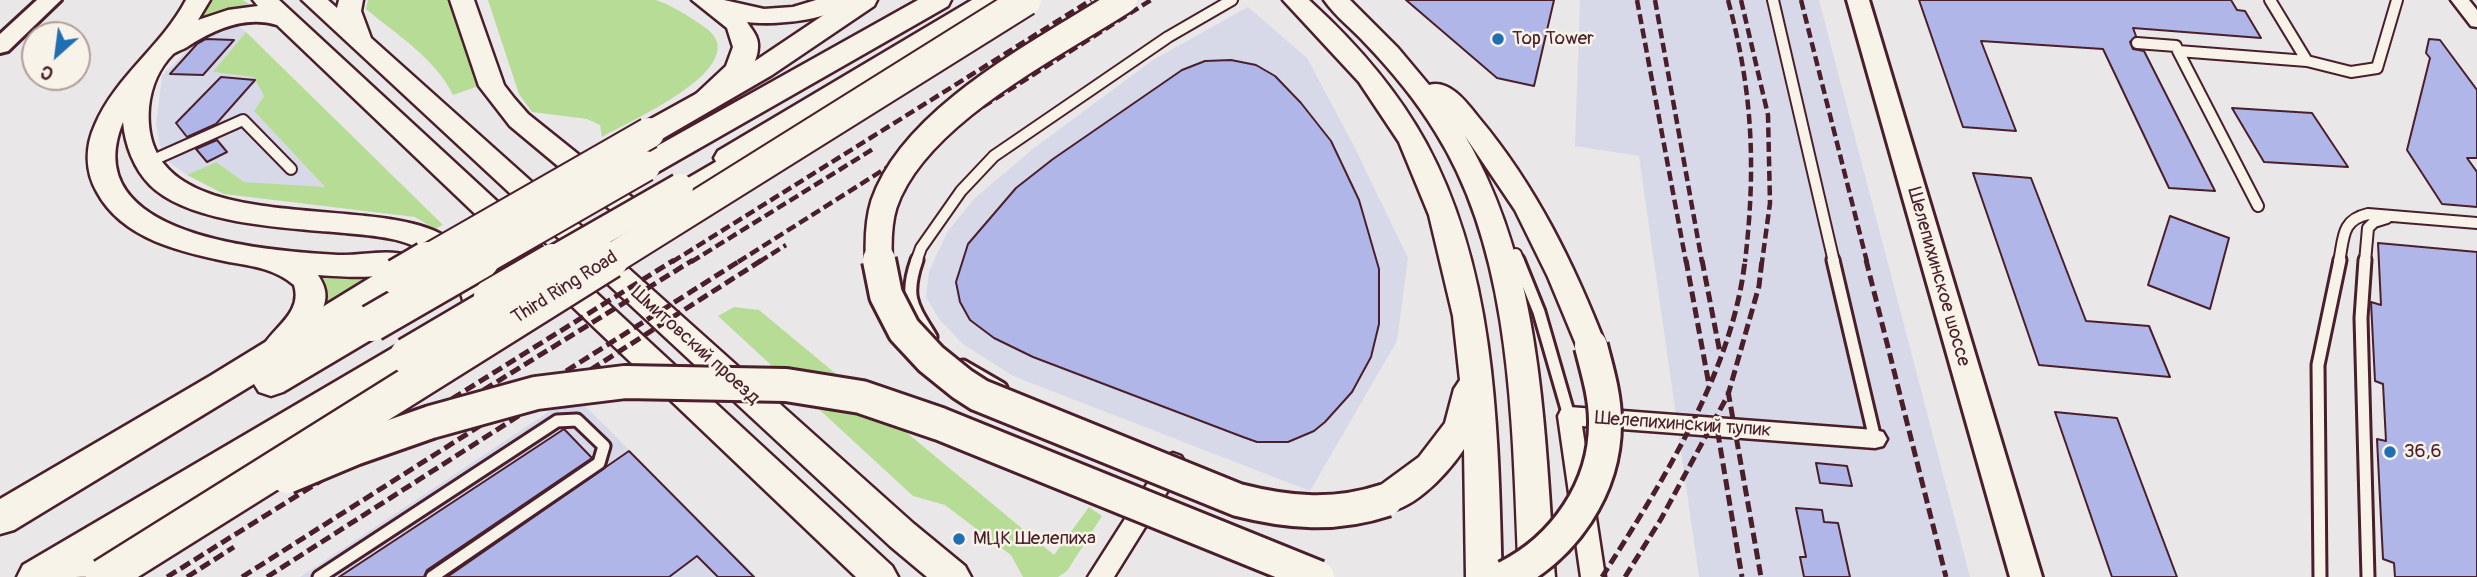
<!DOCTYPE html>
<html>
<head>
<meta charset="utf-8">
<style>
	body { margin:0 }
	#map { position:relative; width:2477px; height:577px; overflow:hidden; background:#e9e7e8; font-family:Pangolin,sans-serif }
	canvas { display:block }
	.north { position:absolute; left:21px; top:21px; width:70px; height:70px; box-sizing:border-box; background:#f7f3e8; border:2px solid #b29e9c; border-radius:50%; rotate:208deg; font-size:19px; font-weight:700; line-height:28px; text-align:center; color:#4a1f2b }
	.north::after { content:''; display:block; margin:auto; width:24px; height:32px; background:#1f6fb2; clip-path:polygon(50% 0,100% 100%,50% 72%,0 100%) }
</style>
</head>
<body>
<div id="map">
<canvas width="2477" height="577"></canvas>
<div class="north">С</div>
</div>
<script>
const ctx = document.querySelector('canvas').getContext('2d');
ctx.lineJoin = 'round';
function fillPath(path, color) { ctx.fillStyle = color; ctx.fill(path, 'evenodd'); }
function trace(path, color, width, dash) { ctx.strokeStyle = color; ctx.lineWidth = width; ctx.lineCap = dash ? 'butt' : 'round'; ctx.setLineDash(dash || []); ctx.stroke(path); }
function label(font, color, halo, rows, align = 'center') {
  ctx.font = font + ' Pangolin,sans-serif'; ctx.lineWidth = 5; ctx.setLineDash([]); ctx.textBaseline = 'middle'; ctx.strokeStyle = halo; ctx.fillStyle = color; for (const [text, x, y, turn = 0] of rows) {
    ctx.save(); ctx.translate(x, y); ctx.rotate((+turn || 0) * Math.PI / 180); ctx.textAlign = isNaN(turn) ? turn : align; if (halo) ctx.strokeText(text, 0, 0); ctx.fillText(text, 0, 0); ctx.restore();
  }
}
fillPath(new Path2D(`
	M1580,0H1819L1970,577H1699L1639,156L1575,146Z
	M1248,7L1307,58L1353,144L1408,258L1397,341L1310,491L1013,376L963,344L939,319L926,297L929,271L948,231L975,198L1034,148L1153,60Z
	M235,23L246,32L214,72L275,79L254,111L326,188L243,182L216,162L187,175L169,162L160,146L156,125L162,76L200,37Z
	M574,395L757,577H300Z`), '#d8d9e8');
fillPath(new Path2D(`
	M203,0H243L259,11L200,22L192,19Z
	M368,0H451L481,85L453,95C435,58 397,35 366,9Z
	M488,0H656C670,5 682,12 694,20C703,26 714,32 717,42C727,79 628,122 602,137L600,125L587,119L532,112L519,94Z
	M246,32L443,225L435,229L415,217L224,194L187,175L216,162L244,182L325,187L254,111L264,96L254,77L213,72Z
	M321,273H391L309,325C321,307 330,295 321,273Z
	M734,307L759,310L1054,555L1089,507L1102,516L1067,571L1058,577H1023L1011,555L945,505L913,496L718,316Z`), '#b7dc96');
const building = new Path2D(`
	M1406,0H1554L1534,86L1497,78Z
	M1919,0H2231L2237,10L2245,11L2261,38L2133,28L2136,36L2130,42L2133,49L2144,51L2215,191L2169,188L2103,49L1981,41L2016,131L1963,127Z
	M206,39L234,40L203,75L170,74L197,44Z
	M2429,39L2440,40L2477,90V158H2467L2477,172V207L2442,204L2407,150L2430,58L2426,53Z
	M1231,60L1256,65L1275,76L1301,103L1331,141L1359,200L1379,269V324L1371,357L1352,392L1325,422L1314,431L1288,442H1257L1243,437L1033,357L994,338L970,320L960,302L956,282L968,244L1016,188L1053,159L1182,70L1205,61Z
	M221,77L255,80L216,124L187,137L176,123Z
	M2232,108L2312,113L2348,167L2264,162Z
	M217,140L227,152L207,162L196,149Z
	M1973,173L2031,178L2086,321L2149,326L2170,377L2039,365Z
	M2170,216L2229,238L2210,309L2148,285Z
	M2378,243L2477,252V577H2395L2394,563L2383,559L2377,439L2386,441L2383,384L2375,381L2371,302L2381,305Z
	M2055,412L2117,418L2177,577H2112Z
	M564,429L592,458L427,570L424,577H339Z
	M629,451L754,577H718L697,556L669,577H447Z
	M1816,463L1847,466L1852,486L1820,483Z
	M1796,508L1822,510L1824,522L1838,523L1850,577H1804L1800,557H1806Z`);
fillPath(building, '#b0b7e8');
trace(building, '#4a1f2b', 2);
const serviceFar1 = new Path2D(`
	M1773,0L1834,262
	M2137,43L2176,46L2178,51
	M2307,61L2351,72L2377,68L2397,0
	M151,161L243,120L291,169
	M2258,206L2178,51L2307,61L2270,0
	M1516,254L1519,262
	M916,262L921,248L961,191L994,156L1168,37L1232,0
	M2339,262C2344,238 2341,220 2368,214L2477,223
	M2365,262L2368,228L2374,222L2387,218`);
const service = new Path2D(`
	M917,260C904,297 912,306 931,337
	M1518,260L1539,312L1569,416
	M1833,260L1875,439
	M2365,260L2361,318L2368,577
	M963,366L1001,388
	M319,577L557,421L577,420L604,446L599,463L432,577
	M2320,577L2318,365L2340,260`);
const minor = new Path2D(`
	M2451,0H2469L2477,10V27L2471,26Z
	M1569,407L1875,430L1883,432L1887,439L1883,446L1875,448L1582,426L1605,577H1581L1558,416L1561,410Z
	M1173,453L1181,456L1185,463L1114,577H1088L1165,456Z`);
const tertiary = new Path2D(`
	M37,0H61L8,51L0,53V34Z
	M1847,0H1869L2042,577H2010Z`);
const secondary = new Path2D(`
	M186,0H210L198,20L228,10L258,6L253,0H279L892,566L898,577H856L277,25C245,15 213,30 187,47C182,50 177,51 173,54C159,68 151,87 149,107C138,243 364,192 441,234C458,244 471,260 481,276C494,297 498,313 486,335L475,339L464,335C459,325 464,321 464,310C465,290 447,269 432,257C408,237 375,236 345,233C292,228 190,225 150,185C134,169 125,145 123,122C75,237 266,251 338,255C360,256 386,249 407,255L412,263L407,271C379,279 348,277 318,275C323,283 327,291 325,301C322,317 295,360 277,360C273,360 270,358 266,356L262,348C273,327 303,313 294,285C275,269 253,266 229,262C181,252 122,239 97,192C85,171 85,147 95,125C115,77 162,46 186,0Z
	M302,0H328L337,8L339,0H363L361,11L371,38L914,524L965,566L971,577H927L890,546Z
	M450,0H474L504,85L514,98L528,114L644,207L666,214L670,221L666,228L647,231L624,221L510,126L479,86Z
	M692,0H724L764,9L793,7L816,0H849C834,22 771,25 747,22C752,30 759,37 758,47C758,72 722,109 698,102L694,96L726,66L733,47L727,28Z
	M972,0H1001L998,5L738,165L728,167L718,165L714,158L718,151Z
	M1283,0H1309C1355,42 1396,88 1426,143C1497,274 1498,431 1502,577H1466L1464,449C1448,473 1406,521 1374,510L1369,500L1374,490L1419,457L1445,423L1454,389L1460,380L1453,316L1429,215L1399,142L1359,82Z
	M1324,0H1350L1398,48L1429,85C1450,79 1467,103 1479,118C1536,186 1574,264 1606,346L1602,354L1591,358L1580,354L1548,277L1515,210L1465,136C1543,267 1544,429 1555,577H1519C1512,434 1515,259 1436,133C1416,100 1391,70 1364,42C1351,28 1335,16 1324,0Z
	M122,539L134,543L139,554C126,577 93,577 65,577L71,566Z`);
const primary = new Path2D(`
	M846,0H877L874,6L772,75L660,140L649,143L638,140L634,133L638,126L752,63Z
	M918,0H951L948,6L656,173L645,176L634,173L630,166L634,159Z
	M766,136L777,139L781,146L777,153L698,201L687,204L676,201L671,193L676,185L755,139Z
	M398,265L410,268L415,277L410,286L370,311L384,314L389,323L384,332L283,392L271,396L259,392L254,384L14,530L0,534V499L210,376L386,268Z
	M408,343L420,346L425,356L420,366L71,577H17L23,565L396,346Z`);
trace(serviceFar1, '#4a1f2b', 14);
trace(service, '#4a1f2b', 17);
trace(minor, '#4a1f2b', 5);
trace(tertiary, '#4a1f2b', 6);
trace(secondary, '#4a1f2b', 5);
trace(primary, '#4a1f2b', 5);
trace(serviceFar1, '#f7f3e8', 10);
trace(service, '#f7f3e8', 11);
fillPath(minor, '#f7f3e8');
fillPath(tertiary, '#f7f3e8');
fillPath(secondary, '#f7f3e8');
fillPath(primary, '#f7f3e8');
trace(new Path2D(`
	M1637,0L1686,262
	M1655,0L1702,262
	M1728,0C1753,92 1756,168 1745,262
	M1741,0L1768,115L1770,203L1762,262
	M1801,0L1867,262
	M1083,16L1109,0
	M672,262L1091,0
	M691,262L873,149
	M738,262L1151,0
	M759,262L786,245`), '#4a1f2b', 4.5, [10, 4.5]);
trace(new Path2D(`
	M1686,260L1709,385
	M1702,260L1720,353
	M1866,260L1946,577
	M1728,391L1761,577
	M1715,416L1742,577
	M429,424L693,260
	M167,577L674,260
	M187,577L234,547
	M242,577L741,260
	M267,577L762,260
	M1602,577C1661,484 1733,371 1745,260
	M1625,577L1661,519L1728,395L1759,286L1762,260`), '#4a1f2b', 5, [11, 5]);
const secondaryBridgeFar1 = new Path2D(`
	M549,262L680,187
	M879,262C878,243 878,223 884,204C914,115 1048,49 1124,0`);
const secondaryBridge = new Path2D(`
	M879,260L886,295L904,330L931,359L962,384L979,395L1238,500C1289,513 1335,517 1386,500
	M490,296L552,260
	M287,477L354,449L431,422L536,393L625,382L786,385L861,397L940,424L1318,577
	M1506,577C1564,548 1606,488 1605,421C1605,395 1597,370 1591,346`);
const primaryBridgeFar1 = new Path2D(`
	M424,262L649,133
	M478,262L645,166
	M607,262L1026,0`);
const primaryBridge = new Path2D(`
	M398,277L427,260
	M372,323L481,260
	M408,356L515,293
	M104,577L610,260`);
trace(secondaryBridgeFar1, '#4a1f2b', 31, []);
trace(secondaryBridge, '#4a1f2b', 38, []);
trace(primaryBridgeFar1, '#4a1f2b', 34, []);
trace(primaryBridge, '#4a1f2b', 41, []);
trace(secondaryBridgeFar1, '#f7f3e8', 26);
trace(secondaryBridge, '#f7f3e8', 32);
trace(primaryBridgeFar1, '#f7f3e8', 30);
trace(primaryBridge, '#f7f3e8', 36);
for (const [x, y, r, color] of [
	[1498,39,7,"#1f6fb2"],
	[2390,452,7,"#1f6fb2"],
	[959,539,7,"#1f6fb2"]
]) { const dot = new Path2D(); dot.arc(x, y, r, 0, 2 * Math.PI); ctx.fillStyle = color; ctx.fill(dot); trace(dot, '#f7f3e8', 2.5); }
label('19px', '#4a1f2b', '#f7f3e8', [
	["Top Tower",1512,39],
	["36,6",2404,452],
	["МЦК Шелепиха",973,539]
], 'left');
label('19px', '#4a1f2b', '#f7f3e8', [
	["Шелепихинское шоссе",1938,277,74],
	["Third Ring Road",565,288,-32],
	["Шмитовский проезд",695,346,42],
	["Шелепихинский тупик",1683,425,4]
]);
</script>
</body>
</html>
